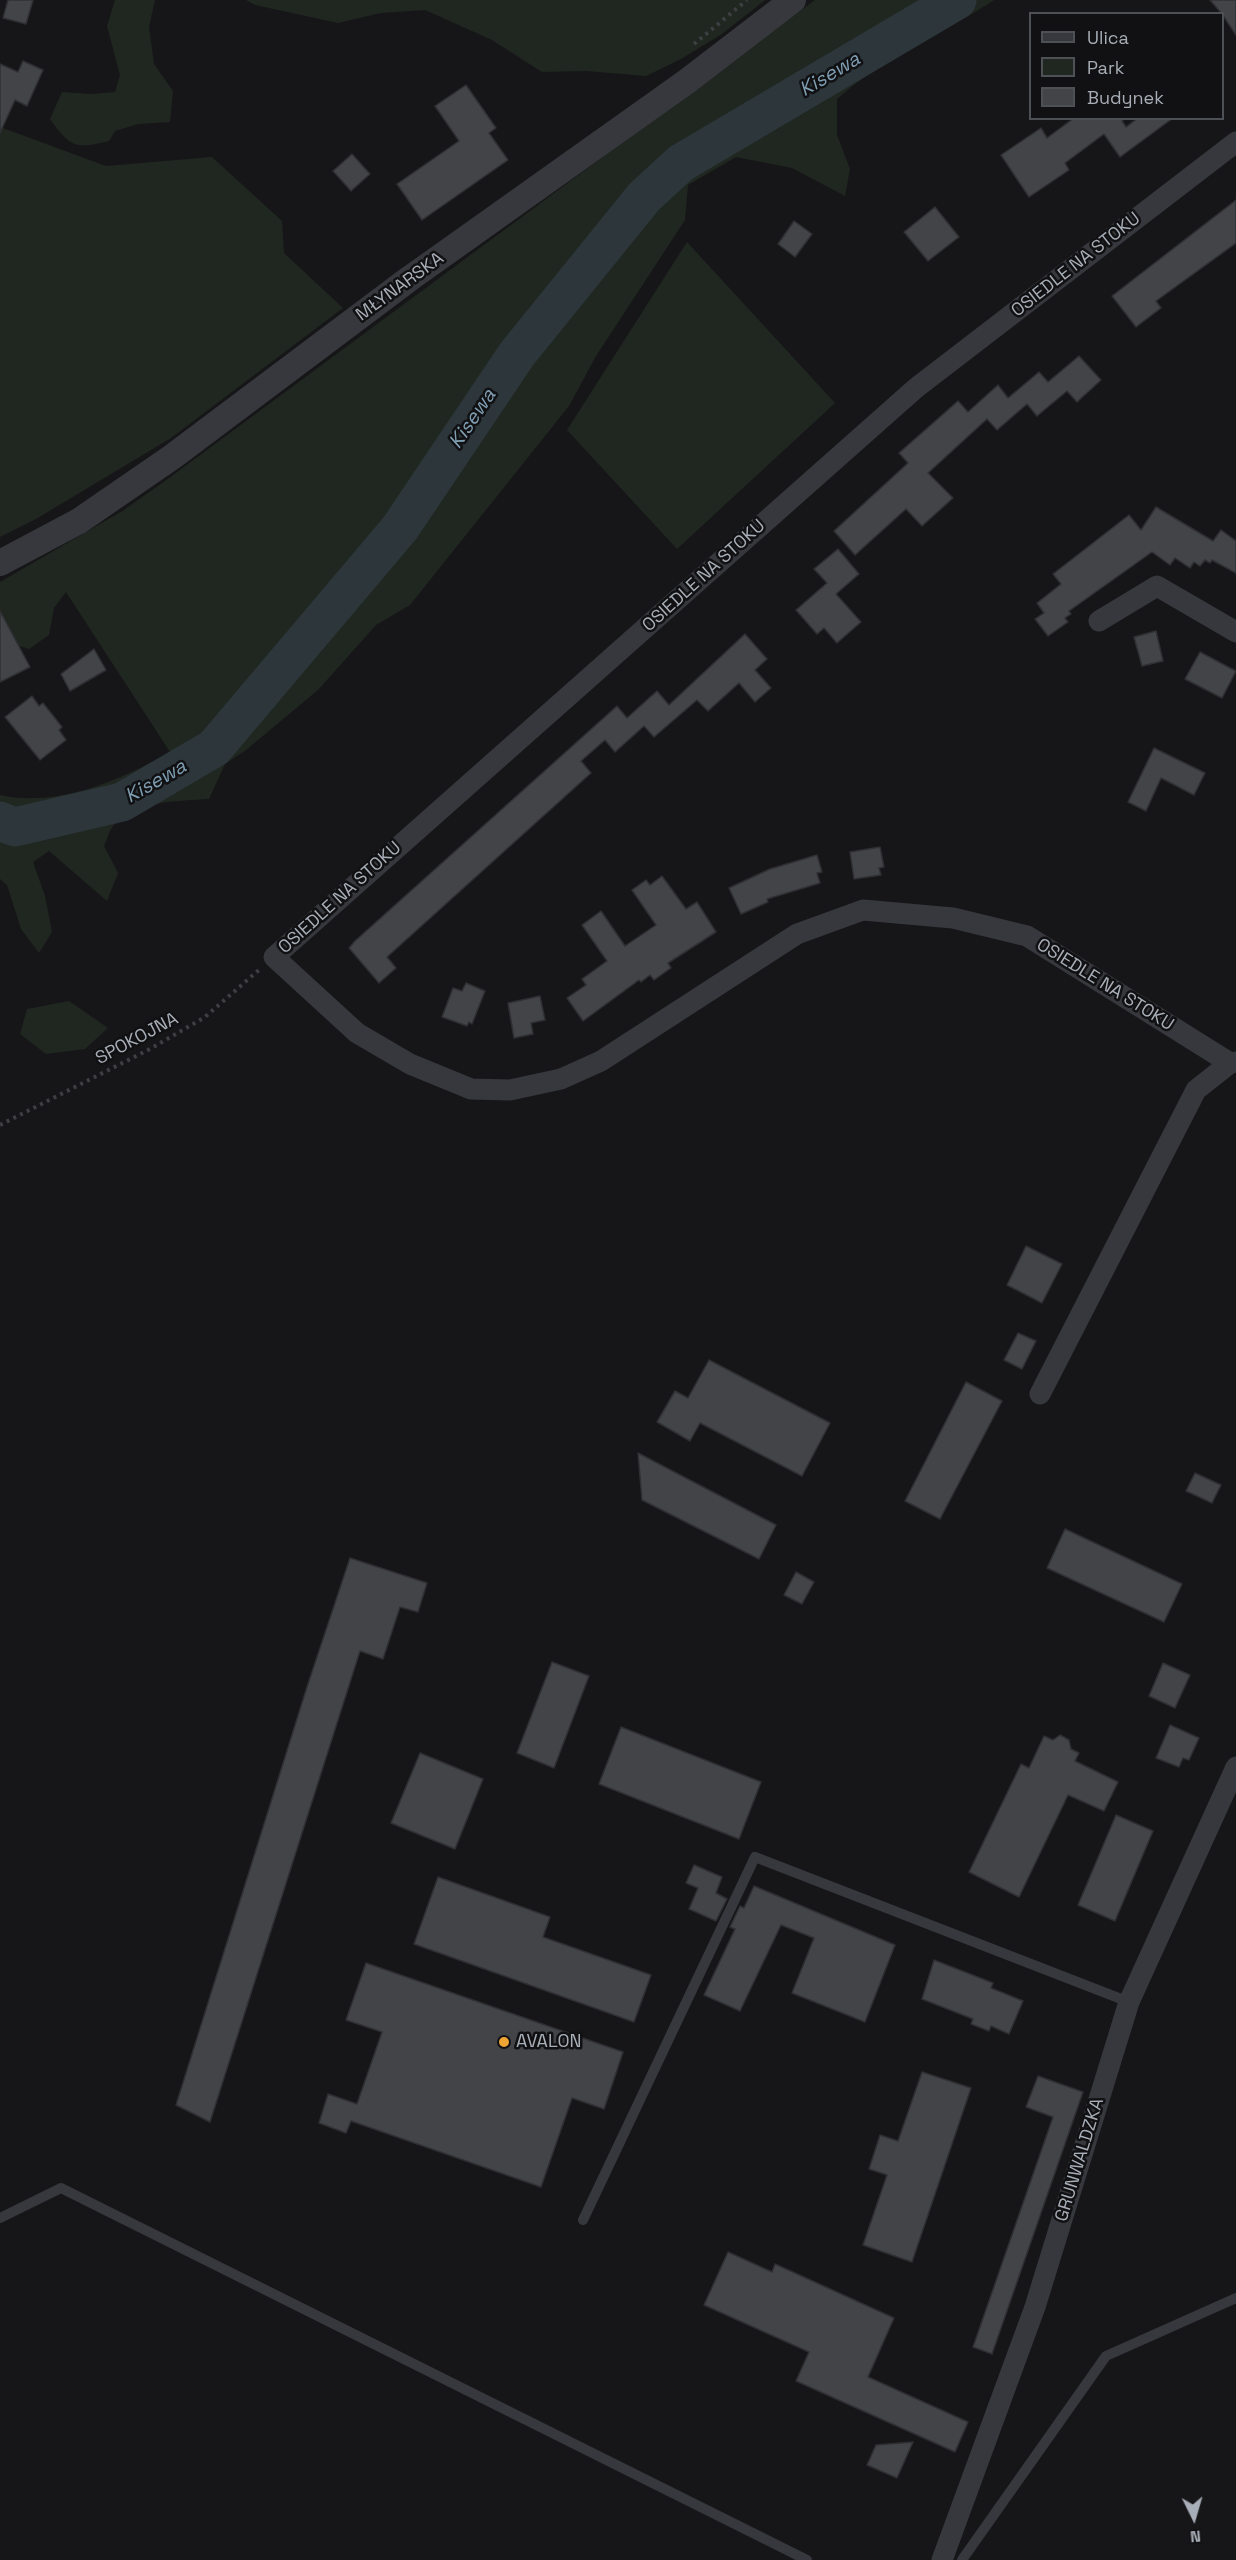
<!DOCTYPE html>
<html>
<head>
<meta charset="utf-8">
<style>
	body { margin:0 }
	#map { position:relative; width:1236px; height:2560px; overflow:hidden; background:#161618; font-family:"Space Grotesk",sans-serif }
	canvas { display:block }
	.legend { position:absolute; left:1029px; top:12px; width:195px; height:108px; box-sizing:border-box; background:#111113; border:2px solid #4d5055; margin:0; padding:8px 10px; list-style:none; font-size:18px; color:#a8aeb7 }
	.legend li { display:flex; align-items:center; gap:12px; height:30px }
	.legend b { width:30px; border:2px solid #4d5055 }
	.north { position:absolute; left:1164px; top:2488px; width:60px; height:60px; -webkit-text-stroke:4px #111113; paint-order:stroke; rotate:175deg; font-size:16px; font-weight:700; line-height:24px; text-align:center; color:#a8aeb7 }
	.north::after { content:''; display:block; margin:auto; width:21px; height:27px; background:#a8aeb7; clip-path:polygon(50% 0,100% 100%,50% 72%,0 100%) }
</style>
</head>
<body>
<div id="map">
<canvas width="1236" height="2560"></canvas>
<ul class="legend">
<li><b style="height:8px;background:#37383d"></b>Ulica</li>
<li><b style="height:16px;background:#202720"></b>Park</li>
<li><b style="height:16px;background:#424448"></b>Budynek</li>
</ul>
<div class="north">N</div>
</div>
<script>
const ctx = document.querySelector('canvas').getContext('2d');
ctx.lineJoin = 'round';
function fillPath(path, color) { ctx.fillStyle = color; ctx.fill(path, 'evenodd'); }
function trace(path, color, width, dash) { ctx.strokeStyle = color; ctx.lineWidth = width; ctx.lineCap = dash ? 'butt' : 'round'; ctx.setLineDash(dash || []); ctx.stroke(path); }
function label(font, color, halo, rows, align = 'center') {
  ctx.font = font + ' "Space Grotesk",sans-serif'; ctx.lineWidth = 5; ctx.setLineDash([]); ctx.textBaseline = 'middle'; ctx.strokeStyle = halo; ctx.fillStyle = color; for (const [text, x, y, turn = 0] of rows) {
    ctx.save(); ctx.translate(x, y); ctx.rotate((+turn || 0) * Math.PI / 180); ctx.textAlign = isNaN(turn) ? turn : align; if (halo) ctx.strokeText(text, 0, 0); ctx.fillText(text, 0, 0); ctx.restore();
  }
}
fillPath(new Path2D(`
	M115,0H155L149,27L154,64L173,91L170,122L138,124L115,131L109,141C75,149 71,148 50,119L62,92L91,94L115,92L120,75L107,26Z
	M246,0H765L722,34L681,59L646,76L586,71L542,72L492,40L425,10L381,13L338,23L255,5Z
	M815,0H994C943,34 883,58 837,99V135L850,169L845,196L792,168L736,157L688,185L685,220L596,356L569,406L410,605L376,625L318,690L246,750L225,764L209,799C178,801 137,800 114,825C109,830 107,840 104,846L118,873L107,901L49,851L33,862L45,896L52,932L39,953L21,929L7,885L0,879V795C57,808 121,780 170,752L66,592L54,608L49,635L29,649L0,640V582L124,510L169,478Z
	M0,127L106,166L212,157L282,221L284,253L343,308L171,438L36,519L0,537Z
	M687,242L835,403L677,549L567,430Z
	M69,1001L108,1028L85,1049L46,1054L20,1034L27,1009Z`), '#202720');
trace(new Path2D(`
	M0,821L15,827L122,802L214,748L400,528L517,354L644,197L681,163L957,0`), '#2c363b', 39);
const building = new Path2D(`
	M8,0H33L26,24L3,18Z
	M1210,0H1236V35L1222,14Z
	M23,61L43,70L27,106L15,100L0,133V64L18,72Z
	M466,85L496,128L489,133L508,160L422,220L397,184L459,141L435,106Z
	M1074,118H1126L1122,121L1126,127L1138,118H1173L1120,157L1104,134L1065,163L1069,170L1029,197L1001,155L1041,128L1047,138Z
	M352,154L370,174L351,191L333,171Z
	M1236,200V243L1156,301L1161,308L1136,327L1112,296Z
	M935,207L959,237L928,261L904,232Z
	M794,221L812,234L795,257L778,244Z
	M1079,356L1101,380L1077,402L1067,391L1037,416L1027,404L997,430L987,419L928,473L953,498L922,526L906,509L855,555L834,531L908,463L899,453L958,401L968,412L998,385L1008,398L1039,372L1048,382Z
	M1156,507L1213,541L1221,530L1236,541V573L1212,560L1210,563L1205,560L1200,566L1194,562L1190,568L1175,558L1170,565L1152,552L1069,611L1071,614L1065,618L1068,622L1048,636L1035,619L1044,613L1037,603L1061,584L1053,574L1129,515L1141,530Z
	M838,549L859,574L836,594L861,622L837,643L824,628L817,634L796,610L827,583L814,569Z
	M0,611L30,667L0,682Z
	M1156,631L1163,661L1142,666L1134,637Z
	M745,634L767,659L755,670L771,688L755,702L739,683L708,711L697,700L654,737L644,726L615,752L605,740L581,761L591,773L387,957L396,968L379,983L349,948L355,941L617,706L627,718L657,691L669,705Z
	M94,649L106,670L70,691L61,674Z
	M1200,652L1236,671L1222,698L1185,679Z
	M32,696L39,706L43,703L62,727L59,730L66,740L40,760L5,717Z
	M1154,748L1205,773L1194,795L1161,778L1146,811L1128,802Z
	M880,847L884,867L879,868L881,875L854,879L850,852Z
	M817,855L822,872L817,873L820,883L767,899L768,902L741,914L729,888L770,869Z
	M662,876L686,909L697,902L716,932L668,963L671,968L654,980L650,975L641,982L639,980L583,1021L567,998L586,985L582,979L607,961L582,925L601,911L625,946L656,925L632,890L646,880L650,885Z
	M466,983L485,991L472,1024L469,1022L467,1026L442,1017L453,988L462,991Z
	M540,996L545,1020L531,1023L533,1034L514,1038L508,1003Z
	M1026,1246L1062,1264L1042,1303L1007,1285Z
	M1018,1333L1036,1341L1022,1369L1004,1360Z
	M709,1360L830,1423L802,1476L700,1423L690,1441L657,1422L675,1391L688,1398Z
	M966,1382L1002,1401L940,1519L905,1501Z
	M638,1453L776,1525L759,1559L642,1500Z
	M1195,1473L1221,1485L1212,1503L1186,1491Z
	M1065,1529L1182,1584L1164,1622L1047,1568Z
	M350,1558L427,1583L418,1612L400,1607L383,1659L360,1651L210,2122L176,2105L307,1687Z
	M796,1572L814,1582L802,1604L784,1595Z
	M552,1662L589,1676L554,1768L517,1753Z
	M1163,1663L1190,1675L1175,1708L1149,1696Z
	M1170,1725L1199,1738L1189,1760L1183,1758L1179,1767L1156,1758Z
	M621,1727L761,1782L739,1839L599,1784Z
	M1060,1735L1069,1740L1071,1749L1079,1753L1075,1761L1118,1782L1104,1811L1068,1795L1019,1897L969,1872L1021,1764L1029,1768L1044,1736L1053,1740Z
	M420,1753L483,1779L455,1849L391,1823Z
	M1116,1815L1153,1831L1115,1921L1078,1905Z
	M694,1865L722,1877L716,1893L727,1899L716,1921L689,1909L698,1888L686,1883Z
	M438,1877L550,1917L543,1937L651,1975L634,2022L414,1944Z
	M754,1886L895,1945L865,2022L792,1993L814,1938L781,1925L740,2011L704,1995L735,1929L730,1927L740,1906L744,1908Z
	M934,1960L993,1983L991,1988L1023,2001L1009,2034L991,2026L989,2031L971,2024L973,2019L922,1999Z
	M366,1963L623,2052L604,2109L572,2098L541,2187L351,2121L346,2133L319,2123L328,2094L357,2104L382,2032L346,2020Z
	M922,2072L971,2088L912,2262L863,2245L887,2175L869,2169L880,2135L898,2141Z
	M1038,2076L1083,2092L992,2354L973,2347L1053,2117L1026,2107Z
	M728,2252L772,2272L775,2264L894,2318L868,2377L968,2422L955,2452L796,2381L809,2352L704,2305Z
	M913,2442L897,2478L867,2465L876,2445Z`);
fillPath(building, '#424448');
trace(building, '#303034', 1.5);
trace(new Path2D(`
	M694,44L747,0
	M0,1125L150,1049L205,1017L260,969`), '#3d3f43', 4, [3, 4.5]);
trace(new Path2D(`
	M0,2218L61,2188L807,2560
	M583,2220L755,1857L1129,2002
	M962,2560L1106,2356L1236,2298`), '#37383d', 10);
trace(new Path2D(`
	M1099,621L1157,586L1236,632
	M1230,1063L1027,936L953,918L863,910L797,934L601,1061L561,1079L510,1090L471,1089L410,1064L357,1033L274,957L916,388L1236,142
	M1040,1394L1196,1090L1230,1063L1236,1062
	M942,2560L1035,2307L1129,2002L1236,1767`), '#37383d', 21);
trace(new Path2D(`
	M0,563L79,521L172,457L409,279L686,82L793,0`), '#37383d', 26);
for (const [x, y, r, color] of [
	[504,2042,6,"#efa436"]
]) { const dot = new Path2D(); dot.arc(x, y, r, 0, 2 * Math.PI); ctx.fillStyle = color; ctx.fill(dot); trace(dot, '#111113', 2); }
label('18px', '#a8aeb7', '#111113', [
	["OSIEDLE NA STOKU",1076,265,-38],
	["MŁYNARSKA",400,287,-36],
	["OSIEDLE NA STOKU",704,576,-42],
	["OSIEDLE NA STOKU",340,898,-42],
	["OSIEDLE NA STOKU",1105,985,32],
	["SPOKOJNA",137,1039,-28],
	["GRUNWALDZKA",1080,2160,-73]
]);
label('18px', '#a8aeb7', '#111113', [
	["AVALON",516,2042]
], 'left');
label('italic 20px', '#7f9eb2', '#111113', [
	["Kisewa",830,75,-31],
	["Kisewa",473,419,-56],
	["Kisewa",156,782,-30]
]);
</script>
</body>
</html>
